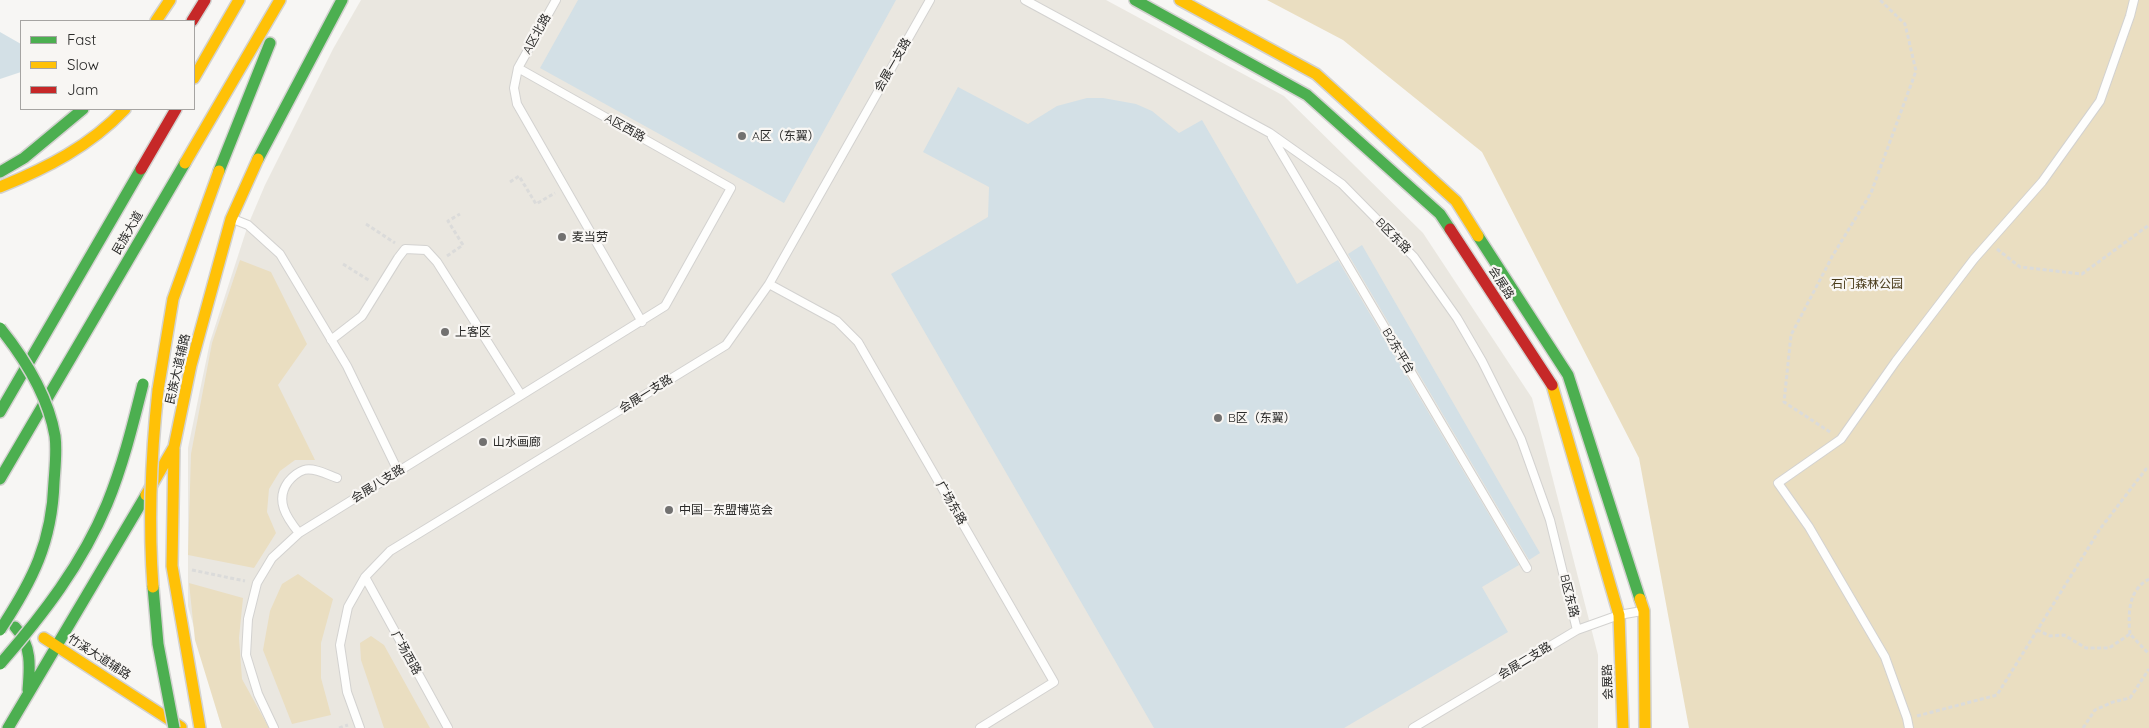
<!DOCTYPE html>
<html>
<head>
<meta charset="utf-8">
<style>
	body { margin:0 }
	#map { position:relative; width:2149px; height:728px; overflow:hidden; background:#f7f6f4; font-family:Quicksand,sans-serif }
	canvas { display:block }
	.legend { position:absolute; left:20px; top:20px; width:175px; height:90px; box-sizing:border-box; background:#f8f6f3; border:1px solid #a6a4a2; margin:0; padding:6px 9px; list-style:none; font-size:15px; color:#2a2a29 }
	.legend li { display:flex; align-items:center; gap:10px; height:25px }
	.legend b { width:25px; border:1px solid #a6a4a2 }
</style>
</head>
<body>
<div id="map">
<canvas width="2149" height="728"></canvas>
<ul class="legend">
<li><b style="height:6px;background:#4caf50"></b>Fast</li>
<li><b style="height:6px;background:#ffc107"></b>Slow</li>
<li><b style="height:6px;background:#c62828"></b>Jam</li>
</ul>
</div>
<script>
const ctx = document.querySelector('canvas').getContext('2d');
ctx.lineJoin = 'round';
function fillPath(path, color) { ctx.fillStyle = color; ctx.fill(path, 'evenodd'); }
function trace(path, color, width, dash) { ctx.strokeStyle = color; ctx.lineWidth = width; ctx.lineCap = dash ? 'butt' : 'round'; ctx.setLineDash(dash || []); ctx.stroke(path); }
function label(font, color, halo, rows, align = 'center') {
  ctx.font = font + ' Quicksand,"Noto Sans SC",sans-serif'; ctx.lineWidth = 4.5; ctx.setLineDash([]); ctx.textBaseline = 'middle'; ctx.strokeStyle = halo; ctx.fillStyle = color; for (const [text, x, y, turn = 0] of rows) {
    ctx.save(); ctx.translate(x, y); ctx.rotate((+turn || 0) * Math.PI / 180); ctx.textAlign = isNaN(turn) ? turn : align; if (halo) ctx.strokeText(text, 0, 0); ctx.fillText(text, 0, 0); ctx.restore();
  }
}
fillPath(new Path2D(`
	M361,0H1106L1284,96L1423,233L1532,398L1598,655V728H222L188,606V448L210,342L248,225L265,185L333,49Z`), '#eae7e0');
fillPath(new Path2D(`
	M1267,0H2149V728H1689L1639,458L1482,152L1343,40Z
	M240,260L271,272L307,344L278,385L315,460H295L280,471L269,489L267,512L276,533L254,568L188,555L191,454L212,343Z
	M298,574L333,599L321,643V678L331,715L292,724L263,650L270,611L282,584Z
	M189,583L243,598L239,638L242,679L269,728H222L195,640Z
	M371,636L384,645L430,728H384L361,660L360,643Z`), '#eadec1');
fillPath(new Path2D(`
	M578,0H896L784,203L540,68Z
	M0,32L21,44V72L0,79Z
	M958,87L1028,124L1057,106L1087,98H1103L1136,104L1152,111L1179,133L1202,120L1297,284L1338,260L1519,565L1482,587L1508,632L1344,728H1154L891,274L988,217L989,187L923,152Z
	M1362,245L1540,553L1529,560L1348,254Z`), '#d3e0e6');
const lane = new Path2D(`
	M556,0L518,68L514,88L517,104L642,322
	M1025,0L1270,133L1342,184L1414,257L1457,318L1482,361L1521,439L1550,520L1577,630
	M1272,137L1527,568
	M233,219L248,225L280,254L347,366L398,471
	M769,284L837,321L858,342L1054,682L980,728
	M331,340L362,316L398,258L405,249L426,250L437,262L521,395
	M299,533C286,517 275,500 288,482C292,477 298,472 304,470C314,467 328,475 337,478
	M365,577L448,728
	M274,728L258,694L246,655L248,619L257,583L272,558L299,533L665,306L731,188L518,68
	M360,728L347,692L340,645L348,607L365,577L390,551L726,345L769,284L930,0
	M1413,728L1577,630L1619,615L1642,611
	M1909,728L1907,718L1885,657L1809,527L1778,483L1841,439L1896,361L1974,259L2042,182L2100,101L2130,16L2134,0`);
const fast = new Path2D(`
	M1135,0L1307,95L1440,214L1450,229
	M258,159L342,0
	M219,171L270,43
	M0,172L24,158L83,109
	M1478,236L1568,375L1640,599
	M0,412L141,169
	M0,479L185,163
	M15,627C32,645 30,667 28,690
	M8,728L146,495`);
const slow = new Path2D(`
	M1180,0L1316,74L1456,201L1478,236
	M156,21L170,0
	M194,78L239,0
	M185,163L280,0
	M0,187C47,168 90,146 125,109
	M1552,385L1619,615L1623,728
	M158,390L173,299L219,171
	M174,449L172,566L200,728
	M146,495L174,447L191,365L231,219L258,159
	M1640,599L1644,611L1645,728
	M44,638L181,727`);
const jam = new Path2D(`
	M192,21L205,0
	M141,169L176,109
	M1450,229L1552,385`);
trace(lane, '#d3d2d0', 10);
trace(fast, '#d3d2d0', 14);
trace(slow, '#d3d2d0', 14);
trace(jam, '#d3d2d0', 14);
trace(new Path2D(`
	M510,182L519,176L536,204L555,193
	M366,224L395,243
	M1997,249L2020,267L2082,274L2149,225
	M447,256L463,245L448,221L460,214
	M343,264L370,281
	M1830,432L1784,402L1791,335L1833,255L1871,193L1916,71L1905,24L1880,0
	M192,570L245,581
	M2037,630L2050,636L2064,635L2086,648H2109L2130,634L2149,654
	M2130,634C2128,614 2128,590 2149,579
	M1917,716L1997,695L2100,529L2146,469H2149
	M339,728L348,725
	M2083,728L2095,710L2113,702L2130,698L2149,669`), '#dbdbda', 3, [4, 2.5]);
trace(lane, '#fefefd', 8);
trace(fast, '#4caf50', 11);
trace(slow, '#ffc107', 11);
trace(jam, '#c62828', 11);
const fastBridge = new Path2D(`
	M0,328C25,359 48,396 55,436C57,451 55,467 54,482C52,542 33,580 0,630
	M153,587L158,644L174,728
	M0,664C43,615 82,564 107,504C123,465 133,424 143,384`);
const slowBridge = new Path2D(`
	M153,587C148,521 151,456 158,390`);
trace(fastBridge, '#d3d2d0', 14, []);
trace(slowBridge, '#d3d2d0', 14, []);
trace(fastBridge, '#4caf50', 11);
trace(slowBridge, '#ffc107', 11);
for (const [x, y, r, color] of [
	[742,136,5,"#727170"],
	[562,237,5,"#727170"],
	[445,332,5,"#727170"],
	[1218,418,5,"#727170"],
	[483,442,5,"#727170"],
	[669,510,5,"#727170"]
]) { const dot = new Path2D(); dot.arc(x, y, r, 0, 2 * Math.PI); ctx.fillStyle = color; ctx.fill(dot); trace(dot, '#f8f6f3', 2); }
label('12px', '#2a2a29', '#f8f6f3', [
	["A区北路",537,34,-61],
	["会展一支路",893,65,-60],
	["A区西路",625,128,29],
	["民族大道",128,233,-60],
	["B区东路",1393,236,45],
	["会展路",1501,283,57],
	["B2东平台",1398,351,59],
	["民族大道辅路",178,369,-77],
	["会展一支路",646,394,-32],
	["会展八支路",378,484,-32],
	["广场东路",951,503,60],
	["B区东路",1569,596,76],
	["广场西路",406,653,61],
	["竹溪大道辅路",99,657,33],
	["会展二支路",1525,661,-31],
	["会展路",1608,682,-92]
]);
label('12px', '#2a2a29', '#f8f6f3', [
	["A区（东翼）",752,136],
	["麦当劳",572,237],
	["上客区",455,332],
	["B区（东翼）",1228,418],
	["山水画廊",493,442],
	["中国—东盟博览会",679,510]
], 'left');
label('12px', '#493b1a', '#f8f6f3', [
	["石门森林公园",1867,284]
]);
</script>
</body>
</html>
